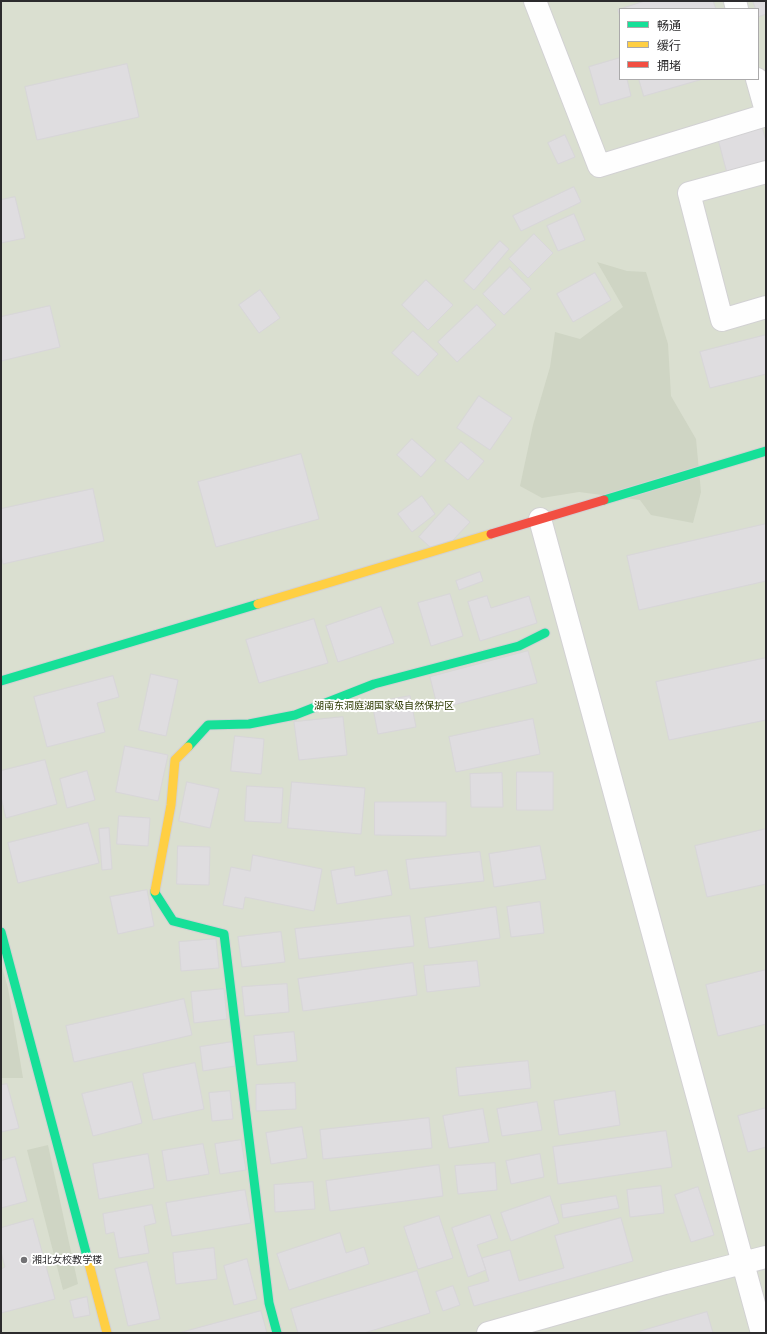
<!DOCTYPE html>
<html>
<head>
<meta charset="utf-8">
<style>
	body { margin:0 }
	#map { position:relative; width:767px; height:1334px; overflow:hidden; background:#f8f6fa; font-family:Montserrat,"Noto Sans SC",sans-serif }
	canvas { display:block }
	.frame { position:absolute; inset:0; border:2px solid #2c2b2d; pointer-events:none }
	.legend { position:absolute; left:619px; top:8px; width:140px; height:72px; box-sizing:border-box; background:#fff; border:1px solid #abaaab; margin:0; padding:5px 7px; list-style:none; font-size:12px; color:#2c2b2d }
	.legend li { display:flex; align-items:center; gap:8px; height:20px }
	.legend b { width:20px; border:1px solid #abaaab }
</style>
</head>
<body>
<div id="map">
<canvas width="767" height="1334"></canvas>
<div class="frame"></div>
<ul class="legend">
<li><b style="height:5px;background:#16e098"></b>畅通</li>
<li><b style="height:5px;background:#ffcf43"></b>缓行</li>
<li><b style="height:5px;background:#f24e42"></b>拥堵</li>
</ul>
</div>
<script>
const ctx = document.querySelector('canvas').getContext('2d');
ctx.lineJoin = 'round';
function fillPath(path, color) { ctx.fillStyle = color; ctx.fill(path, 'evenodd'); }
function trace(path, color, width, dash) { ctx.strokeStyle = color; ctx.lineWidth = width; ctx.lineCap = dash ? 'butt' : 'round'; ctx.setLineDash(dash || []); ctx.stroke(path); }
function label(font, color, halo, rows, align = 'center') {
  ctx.font = font + ' Montserrat,"Noto Sans SC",sans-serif'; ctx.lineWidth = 4; ctx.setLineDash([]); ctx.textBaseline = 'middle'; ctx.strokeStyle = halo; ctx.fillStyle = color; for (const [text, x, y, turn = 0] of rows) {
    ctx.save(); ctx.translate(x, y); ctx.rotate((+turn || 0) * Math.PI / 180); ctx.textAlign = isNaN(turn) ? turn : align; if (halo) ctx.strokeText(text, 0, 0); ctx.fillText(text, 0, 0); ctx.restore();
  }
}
fillPath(new Path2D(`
	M1,1H766V1333H1ZM620,9H758V79H620Z`), '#dadfd0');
fillPath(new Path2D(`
	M597,262L627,271L646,272L668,344L671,396L696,439L701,492L693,523L651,515L640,500L579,492L542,498L520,486L533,425L550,367L555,332L580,339L623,307Z
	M1,964L8,988L23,1078H1Z
	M48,1145L78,1284L63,1290L27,1150Z`), '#cfd5c4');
const building = new Path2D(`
	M645,1H713L716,9H620V17L618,10Z
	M753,1H766V14L758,17V9H756Z
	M620,58V79H627L631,96L600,105L589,67Z
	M127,64L139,117L37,140L25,87Z
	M639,79H703L644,96Z
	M762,127L766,141V163L727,173L718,139Z
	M565,135L575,157L558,164L548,143Z
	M574,187L581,202L521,231L513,216Z
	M15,197L25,238L1,243V200Z
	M574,214L585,240L558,251L547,226Z
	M534,234L553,253L528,278L509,259Z
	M500,241L509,249L474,290L464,281Z
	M510,267L531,289L504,315L483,294Z
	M595,273L611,300L573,322L557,294Z
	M426,280L453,305L428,330L402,305Z
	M260,290L280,318L259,333L239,305Z
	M477,305L496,325L457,362L438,342Z
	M50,306L60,347L1,361V317Z
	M413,331L438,354L418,376L392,353Z
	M766,335V374L710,388L700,352Z
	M479,396L512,418L490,450L457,428Z
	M412,439L436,460L421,477L397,455Z
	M461,442L484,461L468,480L445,461Z
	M301,454L319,519L216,547L198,482Z
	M93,489L104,541L3,564L1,555V509Z
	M422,496L435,514L412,532L398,514Z
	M449,504L470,522L439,555L419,537Z
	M766,524V581L639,610L627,556Z
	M480,572L483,581L459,590L456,581Z
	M450,594L463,636L431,646L418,603Z
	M487,596L491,608L529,596L537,623L480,641L468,602Z
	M381,607L394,643L338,662L326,626Z
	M314,619L328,663L259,683L246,640Z
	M528,651L537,683L438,709L430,677Z
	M766,658V720L669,740L656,682Z
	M151,674L178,680L166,736L139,730Z
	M113,676L119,697L97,703L105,732L47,747L34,697Z
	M410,696L416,727L378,734L372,703Z
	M343,717L347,755L299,760L294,722Z
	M533,719L540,754L456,772L449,737Z
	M235,736L264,739L261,774L231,771Z
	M125,746L168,755L158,801L116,792Z
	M45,760L57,804L6,818L1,797V771Z
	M87,771L95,800L67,808L60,779Z
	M517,772H553V810H517Z
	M502,773L503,807H471L470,774Z
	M187,782L219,789L210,828L179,821Z
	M292,782L365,788L361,834L288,828Z
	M247,786L283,788L281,823L245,821Z
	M375,802H446V836L375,835Z
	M119,816L150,818L148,846L117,844Z
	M88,823L99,863L18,883L8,843Z
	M109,828L112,869L102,870L99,829Z
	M766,829V884L707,897L695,846Z
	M178,846L210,847L209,885L177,884Z
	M540,846L546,879L494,887L489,854Z
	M480,852L484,881L410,889L406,860Z
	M253,855L322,869L314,911L245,897L243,909L223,905L231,867L250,871Z
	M354,867L355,876L387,870L392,895L337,904L331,871Z
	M147,890L154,926L118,934L110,897Z
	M540,902L544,933L511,937L507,907Z
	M496,907L500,938L429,948L425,918Z
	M410,916L414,946L299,959L295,929Z
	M281,932L285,962L242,967L238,937Z
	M216,939L219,968L181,971L179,942Z
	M477,961L480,986L427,992L424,966Z
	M413,963L417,995L303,1011L298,979Z
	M766,970V1024L718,1036L706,985Z
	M287,984L289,1012L245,1016L242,987Z
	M224,989L227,1019L194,1023L191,992Z
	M184,999L192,1035L74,1062L66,1026Z
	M294,1032L297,1061L257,1065L254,1036Z
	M232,1042L235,1066L203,1071L200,1047Z
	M528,1061L531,1088L459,1096L456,1068Z
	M195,1063L204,1109L153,1120L143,1074Z
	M132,1082L142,1123L93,1136L82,1094Z
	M295,1083L296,1109L256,1111V1085Z
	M7,1084L19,1128L1,1132V1085Z
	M230,1091L233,1119L212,1121L209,1093Z
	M615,1091L620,1125L559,1135L554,1101Z
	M537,1102L542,1130L502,1136L497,1109Z
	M766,1108V1147L748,1152L738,1116Z
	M483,1109L489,1142L449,1148L443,1116Z
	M429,1118L432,1148L323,1159L320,1130Z
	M302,1127L307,1158L271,1164L266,1133Z
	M666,1131L672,1167L558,1184L553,1147Z
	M241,1140L246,1170L220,1174L215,1144Z
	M203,1144L209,1174L167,1181L162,1151Z
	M148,1154L154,1188L99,1199L93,1164Z
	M540,1154L544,1177L511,1184L506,1161Z
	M15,1157L27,1201L1,1208V1161Z
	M495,1163L497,1190L458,1194L455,1166Z
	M439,1165L443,1196L330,1211L326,1181Z
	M313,1182L315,1209L275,1212L274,1185Z
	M661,1186L664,1213L630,1217L627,1190Z
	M698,1187L714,1235L691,1242L675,1195Z
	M245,1190L251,1223L172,1236L166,1203Z
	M550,1196L559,1223L511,1241L501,1213Z
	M616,1196L619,1208L563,1218L561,1205Z
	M152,1205L156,1223L144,1226L149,1253L119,1258L114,1232L106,1234L103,1214Z
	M490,1215L498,1238L477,1245L486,1270L468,1277L452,1228Z
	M439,1216L453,1258L418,1269L404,1227Z
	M621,1218L633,1261L474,1306L468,1287L489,1281L482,1258L510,1250L519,1281L564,1268L555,1236Z
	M33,1219L55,1299L1,1313V1269L5,1267L1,1252V1228Z
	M340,1233L346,1253L364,1247L369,1264L289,1290L277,1254Z
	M214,1248L217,1279L176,1284L173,1253Z
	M247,1259L257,1299L234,1305L224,1266Z
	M147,1262L160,1319L128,1326L115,1269Z
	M417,1271L430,1313L364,1333H298L291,1309Z
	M453,1286L460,1305L443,1311L436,1292Z
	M87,1297L90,1315L74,1318L70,1301Z
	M261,1311L267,1333H179Z
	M707,1312L713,1333H634Z`);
fillPath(building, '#dfdde0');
trace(building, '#d8d6d9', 1);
const street = new Path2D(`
	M535,1L599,166L766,115
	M735,1L737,9
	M757,79L766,111
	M766,172L689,193L722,320L766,307
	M540,519L762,1333
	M488,1333L665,1283L766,1257`);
const fast = new Path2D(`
	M604,500L766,451
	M1,681L258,604
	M188,747L208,725L249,724L295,715L374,684L519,646L545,633
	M155,891V893L173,921L224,934L269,1303L277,1333
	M1,932L88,1260`);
const slow = new Path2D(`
	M258,604L491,534
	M155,891L171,805L175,760L188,747
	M88,1260L107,1333`);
const jam = new Path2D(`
	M491,534L604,500`);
trace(street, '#d2d1d3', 24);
trace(fast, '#d2d1d3', 11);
trace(slow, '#d2d1d3', 11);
trace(jam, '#d2d1d3', 11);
trace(street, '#fefefe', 22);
trace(fast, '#16e098', 9);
trace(slow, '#ffcf43', 9);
trace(jam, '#f24e42', 9);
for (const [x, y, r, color] of [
	[24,1260,4,"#737275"]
]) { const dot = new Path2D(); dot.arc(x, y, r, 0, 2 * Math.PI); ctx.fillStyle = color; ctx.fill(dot); trace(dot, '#fff', 1.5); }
label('10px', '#2d3b02', '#fff', [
	["湖南东洞庭湖国家级自然保护区",384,706]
]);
label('10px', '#2c2b2d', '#fff', [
	["湘北女校教学楼",32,1260]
], 'left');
</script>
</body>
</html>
